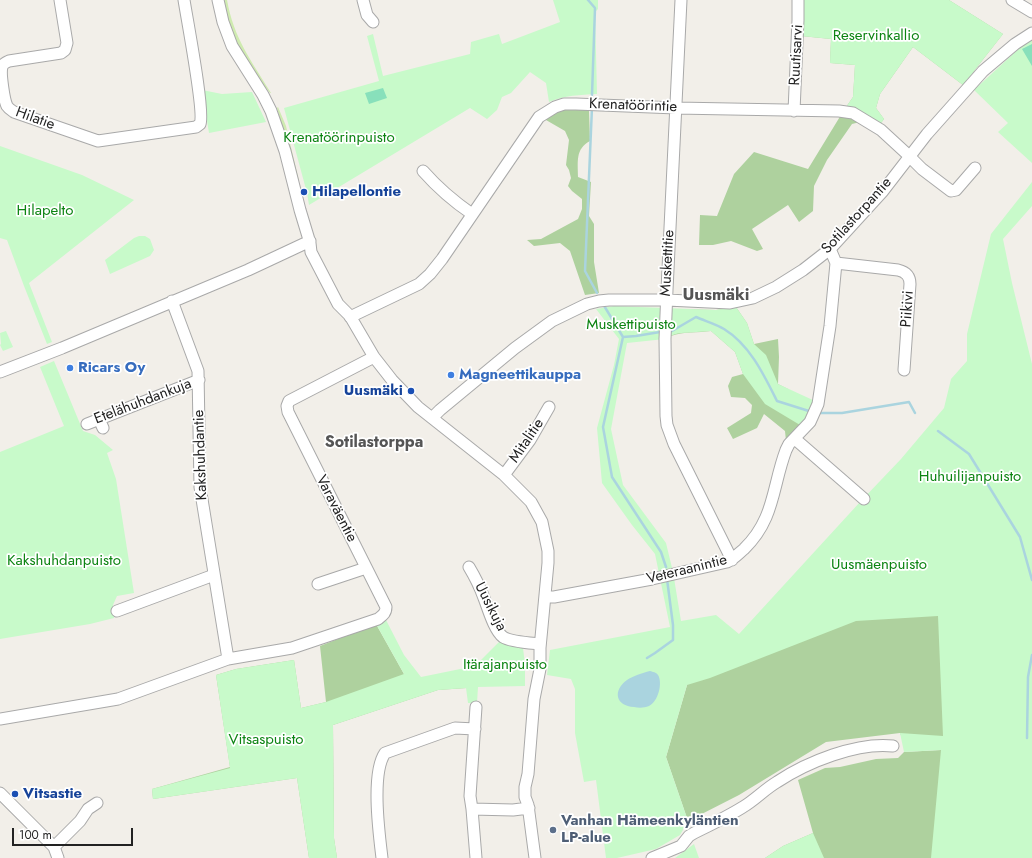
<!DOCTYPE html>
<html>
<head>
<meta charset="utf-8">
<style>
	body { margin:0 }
	#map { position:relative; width:1032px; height:858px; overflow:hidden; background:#f2efe9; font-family:Jost,sans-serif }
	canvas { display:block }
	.scale { position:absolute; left:12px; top:828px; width:121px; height:18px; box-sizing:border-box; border:2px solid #222; border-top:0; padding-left:5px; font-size:12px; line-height:14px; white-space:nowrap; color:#222; -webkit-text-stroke:3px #fff; paint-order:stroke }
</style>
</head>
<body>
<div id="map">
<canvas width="1032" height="858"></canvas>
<div class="scale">100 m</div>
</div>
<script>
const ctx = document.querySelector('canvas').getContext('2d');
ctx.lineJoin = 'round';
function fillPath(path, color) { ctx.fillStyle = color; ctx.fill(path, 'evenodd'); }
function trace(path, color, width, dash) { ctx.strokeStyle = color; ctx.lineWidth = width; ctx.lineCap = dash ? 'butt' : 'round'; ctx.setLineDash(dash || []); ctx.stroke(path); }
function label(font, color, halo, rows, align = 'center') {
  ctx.font = font + ' Jost,sans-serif'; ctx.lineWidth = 3.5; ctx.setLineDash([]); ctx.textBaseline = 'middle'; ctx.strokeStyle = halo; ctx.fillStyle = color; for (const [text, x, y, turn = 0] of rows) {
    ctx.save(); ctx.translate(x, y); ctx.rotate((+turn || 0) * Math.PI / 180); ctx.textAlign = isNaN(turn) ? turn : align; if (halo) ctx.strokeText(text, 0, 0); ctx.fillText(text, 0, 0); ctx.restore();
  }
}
fillPath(new Path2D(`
	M223,0H227C234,39 251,60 271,93H270L259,79L232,35Z
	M278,107L286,126L299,181H297L277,108Z`), '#cfebb0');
fillPath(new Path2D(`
	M804,0H949L1003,34L963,85L913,47L880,94L876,108L884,119L881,123L868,120L852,124L827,160L814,186L813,211L799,222L788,205L752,229L763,249L757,251L731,241L713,245H699L700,215L717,216L734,174L754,152L808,169L844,110L853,97L855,65L830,63L831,39L801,36Z
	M561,108L589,110L590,141C575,149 578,162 578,177L591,182L589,216L594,224V262L599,293L585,295L570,251L560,243L534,246L527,240L541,239L578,219L582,209V199L572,191L568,186L571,178L569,170L566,165L569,140L565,131L546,120L545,117Z
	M736,307L747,323L754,344L778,339L779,357L778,384L788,389L813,410L786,441L785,431L764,414L757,428L733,439L727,428L751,413L752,405L745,398L731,397L728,386L732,377L743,374L735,352L711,331C698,333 684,331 671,336L673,312L677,309L716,310Z
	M937,540L966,743L902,738L900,733L826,742L739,795L688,821L666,757L687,685L681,666Z
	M376,624L404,674L467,688L438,690L333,725L334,838L337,858H309L297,778L153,799L152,789L230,767L216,675L236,669L294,660L301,708L326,702L320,646Z
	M941,750L988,858H765L783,846L813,833L798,780L825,768L840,767L876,759L898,758L904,752Z`), '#aed19e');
fillPath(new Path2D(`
	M553,0H598V9L595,12L597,94C580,95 565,95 549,102L546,83L530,72L511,93L502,97L497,110L487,119L470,108L309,205L307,193L284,108L379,81L367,36L373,34L383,76L470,54L471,42L499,34L502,44L560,22Z
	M804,0H949L1003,34L963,85L913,47L880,94L876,108L884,119L881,123L868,120L844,110L853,97L855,65L830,63L831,39L801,36Z
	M1032,39V163L998,132L1008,123L974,90L1024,44Z
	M202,90L222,94L252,92L266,122L209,133Z
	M0,146L82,175L134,200L29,283L52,342L47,344L24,286L7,240L0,238Z
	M1032,182V206L1003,239L1012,283L1032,364V858H931L941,750L904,752L900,733L943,736L938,616L856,621L710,678L687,685L666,757L688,821L680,835L656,849L617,858H606L596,780L584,782L575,733V689L571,679L547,675L550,650L670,627L655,554L632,525L602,483L597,428L614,365L619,339L596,309L614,306L716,310L736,307L747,323L754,344L766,355L778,384L815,401L813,410L800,425L765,404L743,374L735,352L711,331C701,332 691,332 681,333C675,333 672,337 666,335L665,339L627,343L611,429L623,485L666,543L673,572L681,621L716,615L739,634L860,502L901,459L944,408L951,379L967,361V334L991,234Z
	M139,236H145L150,239L154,250L150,256L110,274L105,260L134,238Z
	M6,331L13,347L3,351L0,345L1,344L0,333Z
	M54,361L83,431L95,435L113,450L107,453L116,479L134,593L117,596L113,605L114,618L90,624L0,639V452L64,426L40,367Z
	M386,620L404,655L421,677L475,666L499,642L523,648L525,664V686L478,687L477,703H468L466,688L438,690L333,725L334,838L337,858H309L297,778L153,799L152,789L230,768L216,675L236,669L294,660L301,708L326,702L404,674L376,624Z
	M813,833L824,858H765L783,846Z
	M694,844L699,858H675Z`), '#c8faca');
fillPath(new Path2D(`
	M1032,44V66L1022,49Z
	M383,88L387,98L369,104L365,93Z`), '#88e0bb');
fillPath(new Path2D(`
	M650,671C653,672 656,672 658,675C663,683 658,702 649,706C644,708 639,708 634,707C616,706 612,691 627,680C633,676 642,673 650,671Z`), '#aad4df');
trace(new Path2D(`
	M588,0L595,8L592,95
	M592,107L585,271L597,293
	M603,304L623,337L636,336L660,332
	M672,331L696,317C705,321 716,324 724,329C750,345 764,375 777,401L812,412
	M623,337L603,427L612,477L661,552L666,567
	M817,413H842L909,402L915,413
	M938,431L969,454L1020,537L1032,580
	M647,658L655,653L673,640V625L667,579
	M1027,738L1028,677L1032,655`), '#aad4df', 2.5);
const minor = new Path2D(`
	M60,0L67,43L65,50L61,53L9,61C7,62 3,63 2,67C0,73 4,100 7,106C9,109 11,110 14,112L98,141L196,127L200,124C205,113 187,19 184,0
	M218,0L223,22L232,46L263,95L271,111L285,151L300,210L310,243L311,252L338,304L350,316L374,357L392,380L418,407L504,475L531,502L542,522L548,551V563L540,648V669L534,699L528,774L525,787V797L528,805L535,858
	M363,0L367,15L373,22
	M681,0L667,290L665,339L666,416L667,425L674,444L732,560
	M1012,0L1032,12
	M794,111L798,20V0
	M423,171C438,188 453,201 472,214
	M836,263L898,270C906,272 910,276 910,284L904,370
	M172,301L198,371L200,487L228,659
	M350,317L419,284L430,274L442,259L539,117L555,107L564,104H576L676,108L839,111L853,113L881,130L906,153L922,169L951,191L956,190L975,168
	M0,372L62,348L248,270L310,241
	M432,418L440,410L515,348L552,321L587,304L599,301L609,300H667L730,303L753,298L776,287L803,270L830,249L883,191L927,134L983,71L1015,44L1032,33
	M99,419L103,428
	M87,424L199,380
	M795,439L864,499
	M504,475L530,440L549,407
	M469,567C475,577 480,587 484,598C488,608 494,630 503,637C511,642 530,643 540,644
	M318,584L366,568
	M545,597H554L652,579L727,562C734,559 739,553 744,549C775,519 772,487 786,450L789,444L810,422L818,404L830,326L836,263L830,249
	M117,611L214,575
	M0,719L118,699L228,659L292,648L378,619C383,615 386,613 386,607L288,412L287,406L289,401L374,357
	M0,793L54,847L58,858
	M472,809L470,796L476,707
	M54,847L80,821L88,809L97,803
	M382,858C379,833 371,773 385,753L455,728L475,729
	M476,858L472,809L513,810L529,808
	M652,858L681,846L689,836L694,833C710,825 727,817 743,807C755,800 765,789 777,782C807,762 857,742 893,746`);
trace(minor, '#a9a9a9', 13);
trace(minor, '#fff', 11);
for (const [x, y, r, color] of [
	[304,192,4,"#1a4fb4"],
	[70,368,4,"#3f7fe0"],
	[451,375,4,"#3f7fe0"],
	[411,391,4,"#1a4fb4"],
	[15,794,4,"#1a4fb4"],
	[553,830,4,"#5c6f8a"]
]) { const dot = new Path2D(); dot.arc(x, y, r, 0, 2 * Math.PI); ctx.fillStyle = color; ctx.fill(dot); trace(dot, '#fff', 1.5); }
label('15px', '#0c8412', '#fff', [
	["Reservinkallio",876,36],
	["Krenatöörinpuisto",339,138],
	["Hilapelto",45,211],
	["Muskettipuisto",631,325],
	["Huhuilijanpuisto",970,477],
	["Kakshuhdanpuisto",64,561],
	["Uusmäenpuisto",879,565],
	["Itärajanpuisto",505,665],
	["Vitsaspuisto",266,740]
]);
label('15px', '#222', '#fff', [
	["Ruutisarvi",797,55,-87],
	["Krenatöörintie",633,106,2],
	["Hilatie",35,119,20],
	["Sotilastorpantie",857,216,-48],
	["Muskettitie",668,263,-87],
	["Piikivi",908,309,-86],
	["Etelähuhdankuja",143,402,-21],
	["Mitalitie",527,441,-56],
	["Kakshuhdantie",201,455,-92],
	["Varaväentie",336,509,63],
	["Veteraanintie",687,570,-14],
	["Uusikuja",490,607,63]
]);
label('bold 15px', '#164399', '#fff', [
	["Hilapellontie",312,192],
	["Uusmäki",403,391,"right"],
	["Vitsastie",23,794]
], 'left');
label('bold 15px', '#366cbe', '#fff', [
	["Ricars Oy",78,368],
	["Magneettikauppa",459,375]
], 'left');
label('bold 15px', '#4e5e75', '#fff', [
	["Vanhan Hämeenkyläntien",561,821],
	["LP-alue",561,838]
], 'left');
label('bold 16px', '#555', '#fff', [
	["Sotilastorppa",374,443]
]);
label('bold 17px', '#555', '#fff', [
	["Uusmäki",716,296]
]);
</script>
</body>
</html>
